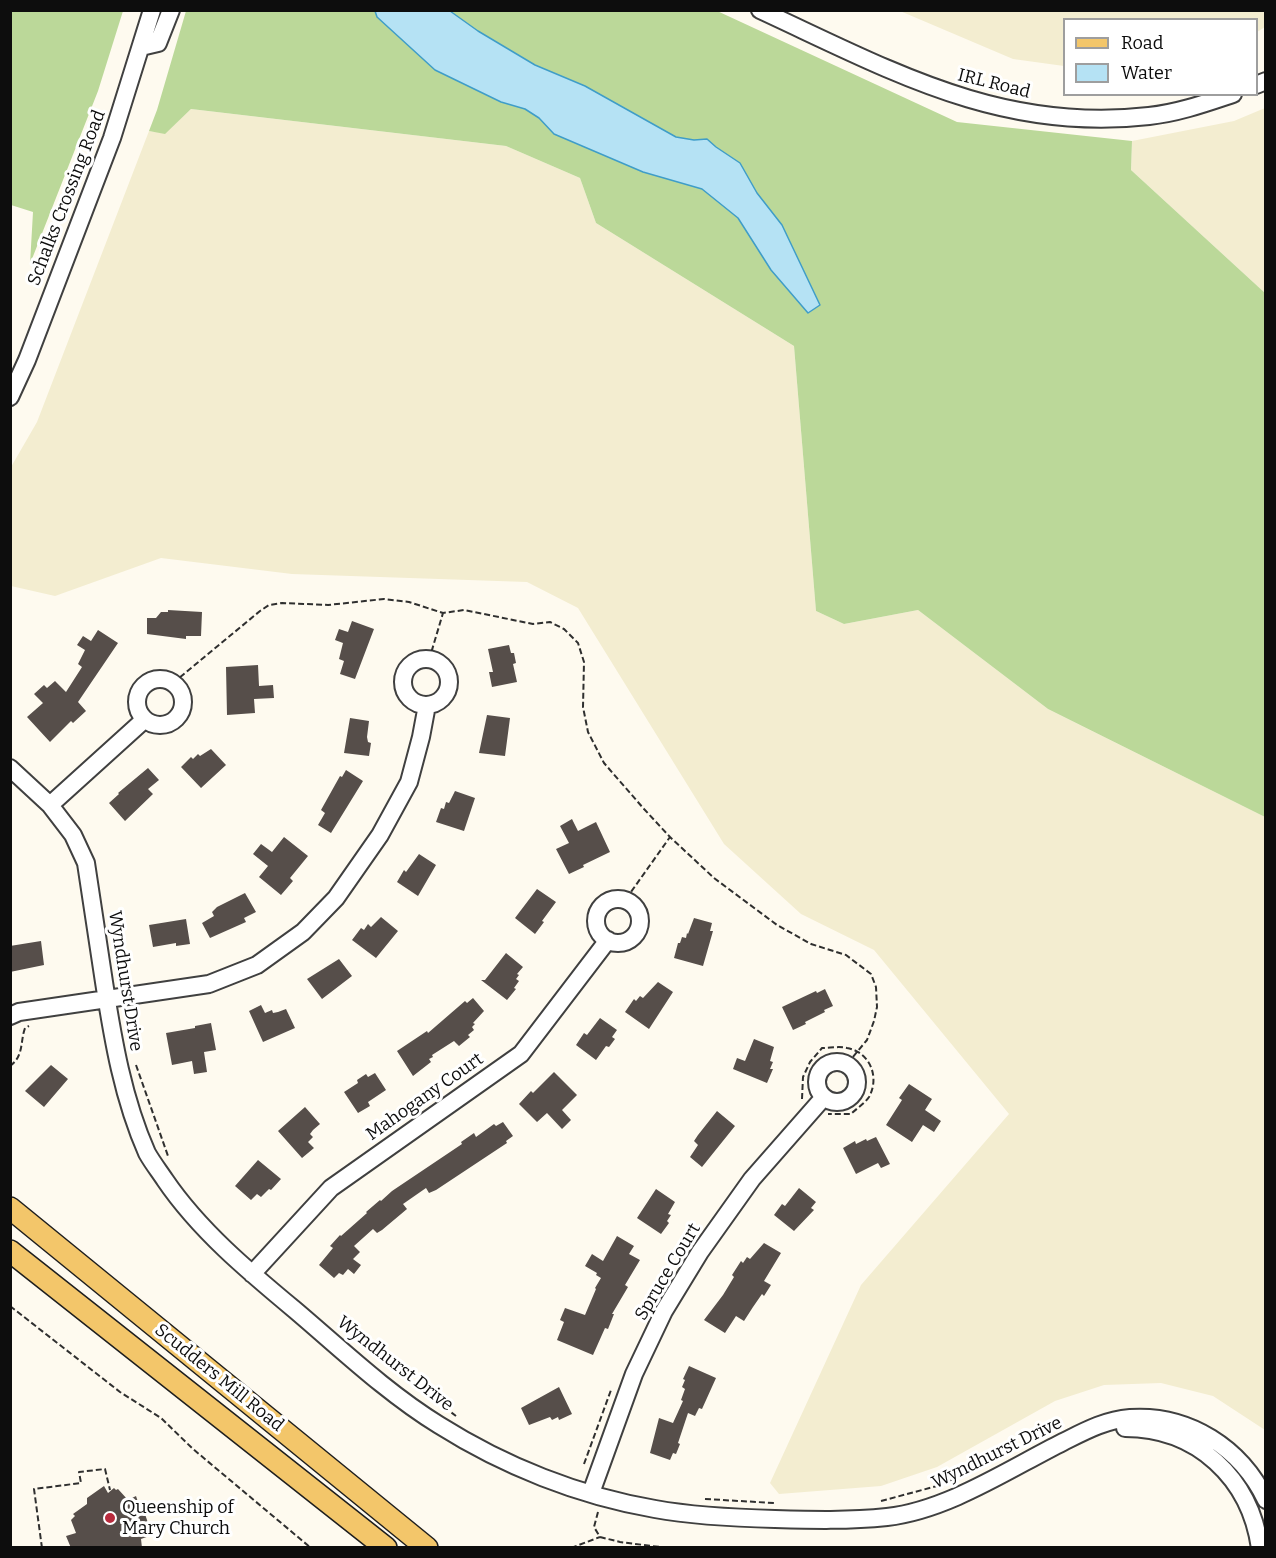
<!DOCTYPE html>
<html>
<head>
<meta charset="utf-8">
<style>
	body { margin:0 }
	#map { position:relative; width:1276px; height:1558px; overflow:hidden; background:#fefaef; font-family:Bitter,serif }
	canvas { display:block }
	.frame { position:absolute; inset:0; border:12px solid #0d0d0d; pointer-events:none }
	.legend { position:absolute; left:1063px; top:18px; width:195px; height:78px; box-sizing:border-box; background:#fff; border:2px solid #9e9e9e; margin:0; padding:8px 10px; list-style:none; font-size:18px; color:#0d0d0d }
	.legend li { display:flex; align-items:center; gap:12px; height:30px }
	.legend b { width:30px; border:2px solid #9e9e9e }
</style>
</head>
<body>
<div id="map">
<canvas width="1276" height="1558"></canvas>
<div class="frame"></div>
<ul class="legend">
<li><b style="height:8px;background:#f3c66a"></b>Road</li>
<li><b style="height:16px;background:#b5e2f4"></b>Water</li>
</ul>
</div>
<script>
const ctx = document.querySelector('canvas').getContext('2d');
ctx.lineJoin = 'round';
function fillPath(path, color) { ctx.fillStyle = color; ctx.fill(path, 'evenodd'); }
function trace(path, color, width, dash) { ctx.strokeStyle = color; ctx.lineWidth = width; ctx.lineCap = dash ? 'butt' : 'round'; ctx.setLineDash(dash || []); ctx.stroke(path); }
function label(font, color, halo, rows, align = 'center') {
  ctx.font = font + ' Bitter,serif'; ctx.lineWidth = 6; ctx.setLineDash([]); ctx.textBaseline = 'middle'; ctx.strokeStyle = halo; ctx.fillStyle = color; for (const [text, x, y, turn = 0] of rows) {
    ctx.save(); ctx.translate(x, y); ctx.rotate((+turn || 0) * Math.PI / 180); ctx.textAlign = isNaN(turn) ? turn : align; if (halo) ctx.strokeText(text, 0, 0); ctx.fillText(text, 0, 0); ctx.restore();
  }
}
fillPath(new Path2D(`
	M1265,10V27L1257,32L1256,20H1064V66L1013,59L900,11Z
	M1265,108V293L1131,170L1132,141L1234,121Z
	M191,109L506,146L580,178L596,223L794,346L816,611L844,624L918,610L1048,709L1265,817V1430L1213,1396L1161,1383L1104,1385L1055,1401L937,1467L881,1486L779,1494L770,1483L861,1285L1009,1114L874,950L801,914L724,844L578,608L527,582L292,574L161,558L55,596L11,586V467L37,422L149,131L165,133Z`), '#f3edd0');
fillPath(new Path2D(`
	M11,10L123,11L98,91L30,264L33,212L11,205Z
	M715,10L957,122L1132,141L1131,170L1265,293V817L1048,709L918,610L844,624L816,611L794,346L596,223L580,178L506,146L191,109L165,134L149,131L157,110L186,11Z`), '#bbd899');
const water = new Path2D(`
	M375,11H450L478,31L535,65L585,86L676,137L694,140L707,139L716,147L740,163L757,193L782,225L820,305L808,313L771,270L738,218L702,189L643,172L554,134L539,118L525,109L501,102L435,70L377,17Z`);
fillPath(water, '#b5e2f4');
trace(water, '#3f9dc8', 1.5);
fillPath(new Path2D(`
	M168,610L202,612L201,636H186V639L147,634V618H156L161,612H168Z
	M352,621L374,629L355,679L340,674L344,661L339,659L343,643L335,640L339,629L348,632Z
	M98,630L118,643L78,702L86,711L73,723L71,721L50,742L27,717L43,703L34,694L44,685L47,688L55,681L66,692L82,667L78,664L85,650L77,645L83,636L91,641Z
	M509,645L511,653H514L516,663L513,664L517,682L492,687L489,672H493L488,649Z
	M258,665L259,686L273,685L274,698L254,699L255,713L227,715L226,667Z
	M487,715L510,718L505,756L479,753Z
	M350,718L369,721L367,737L368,742L371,743L369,756L344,753Z
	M211,749L226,765L201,788L181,767L191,757L193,759L198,754L200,756Z
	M148,768L159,780L148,789L153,794L125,821L109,803L119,794L118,793Z
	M346,770L363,781L331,833L318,825L325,813L321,810L340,776L342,777Z
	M455,791L475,798L464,831L436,822L441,808L444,809L446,802L449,803Z
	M572,819L578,831L596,822L610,852L583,865L584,867L569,874L556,849L569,843L560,826Z
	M284,837L308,856L290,878L293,881L281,895L259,877L268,866L253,854L261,844L272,852Z
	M419,854L436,865L418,896L397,882L404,870L406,872Z
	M537,889L556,902L542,921L544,922L535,934L515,918Z
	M245,893L256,912L244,918L246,922L210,938L202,923L214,916L212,912L217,907Z
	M381,917L398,931L376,958L352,940L361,928L364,930L368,924L371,927Z
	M694,918L712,923L710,931H713L703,966L674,958L678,943H680L682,937L686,938L687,933L688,934Z
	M186,919L190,944L176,946V943L153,947L149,925Z
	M41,941L44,965L10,972V946Z
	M506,953L523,967L517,974L519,975L516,979L519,981L514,988L516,989L507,1000L481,980H485Z
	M339,959L352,976L322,999L307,979Z
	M658,982L673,992L649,1029L625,1012L634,999L636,1001L640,996L643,998Z
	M825,989L833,1006L824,1010L825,1012L805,1022L806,1024L793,1030L782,1007L816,991L817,993Z
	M473,998L484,1011L473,1023L475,1024L472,1027L474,1030L468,1035L470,1037L459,1046L454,1041L432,1055L433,1057L429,1059L431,1062L413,1076L397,1051L427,1031L428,1033L465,1001L467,1003Z
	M261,1005L265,1013L272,1010L273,1013L278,1012L286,1009L295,1028L263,1042L249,1011Z
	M600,1018L617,1030L612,1037L615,1039L609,1047L606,1046L596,1060L576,1045L584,1033L587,1035Z
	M211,1023L216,1050L204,1052L207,1072L194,1074L192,1061L172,1065L166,1033L195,1028V1026Z
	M754,1039L774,1047L770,1061L773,1062L770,1069H773L767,1083L733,1069L737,1058L745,1061Z
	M51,1065L68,1079L44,1107L25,1091Z
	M554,1072L577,1095L562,1110L571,1120L562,1129L547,1113L537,1122L519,1104L531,1091L533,1093Z
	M375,1073L386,1090L368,1102L370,1106L358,1113L344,1092L358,1083L357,1080L366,1074L368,1077Z
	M909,1084L932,1099L925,1110L941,1121L934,1132L923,1125L912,1142L886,1125L902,1100L899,1098Z
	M305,1107L320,1124L313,1130L310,1134L313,1137L308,1142L314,1148L302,1158L278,1131Z
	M717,1111L735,1126L702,1167L690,1157L698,1145L694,1141L698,1135Z
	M503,1122L513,1136L506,1141L507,1143L436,1190L429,1193L426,1188L403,1204L407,1209L382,1230L377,1233L373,1229L354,1246L360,1252L353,1259L361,1265L354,1274L348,1269L343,1275L339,1273L334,1278L319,1265L333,1248L330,1246L340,1235L341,1236L367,1213L366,1212L380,1200L381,1201L392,1191L462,1144L461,1142L474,1133L476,1137L494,1124L496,1126Z
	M876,1137L890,1164L881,1168L878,1163L856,1174L843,1148L855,1141L856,1144L866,1139L867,1141Z
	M258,1160L281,1179L271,1190L269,1189L261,1197L257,1194L251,1200L235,1186Z
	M799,1188L816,1202L811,1208L814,1210L794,1231L774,1215L782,1204L785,1206Z
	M656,1189L675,1202L668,1214L671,1215L667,1221L669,1223L661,1234L637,1218Z
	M617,1236L634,1246L629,1254L640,1260L625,1285L628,1287L612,1314H614L608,1329L605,1328L593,1355L557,1340L564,1322L560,1320L565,1308L585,1315L596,1289L595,1288L601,1278L596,1275L597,1273L585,1266L592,1254L603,1261Z
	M764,1243L781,1253L764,1281L771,1285L764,1296L762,1294L753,1307L744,1321L736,1316L725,1333L704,1320L723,1295L734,1277L732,1275L741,1261L743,1263L747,1257L750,1259Z
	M689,1366L716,1378L702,1409L699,1408L695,1416L688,1413L678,1443L680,1444L676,1454L673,1453L670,1460L650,1453L659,1418L673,1423L683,1401L681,1400L685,1389L682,1387L685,1380L683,1379Z
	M559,1387L572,1414L559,1420L558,1417L552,1420L550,1417L529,1425L521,1408Z
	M104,1486L108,1493L114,1488L116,1490L118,1489L128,1500L136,1496L139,1505H142L152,1535L141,1539L142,1548H71L66,1536L76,1533L71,1520L75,1516L73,1514L87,1504V1498Z`), '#564e4a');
const minor = new Path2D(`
	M760,10C890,70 1000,133 1149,116C1178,113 1206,103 1233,94
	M141,47L158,43L171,10
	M1256,85L1266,81
	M10,397L27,360L112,138L152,10
	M403 682a23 23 0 1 1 46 0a23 23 0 1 1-46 0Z
	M137 702a23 23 0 1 1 46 0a23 23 0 1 1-46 0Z
	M10,768L50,805L73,835L86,863C92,903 98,942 104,982C113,1040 123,1099 147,1153C152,1162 159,1171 165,1180C199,1230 248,1271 295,1310C341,1349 387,1393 439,1425C504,1466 579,1496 655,1509C694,1516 735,1518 775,1519C812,1520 849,1521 887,1517C948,1510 1009,1469 1063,1442C1085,1431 1105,1420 1130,1418C1189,1414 1241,1448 1266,1500
	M50,805L144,720
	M596 921a22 22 0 1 1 44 0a22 22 0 1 1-44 0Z
	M10,1016L19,1012L209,984L257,965L303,932L336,898L380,835L409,782L421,737L427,705
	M817 1082a20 20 0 1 1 40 0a20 20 0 1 1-40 0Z
	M252,1274L331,1188L521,1054L608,940
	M1125,1428C1197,1428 1250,1478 1260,1548
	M591,1493L634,1374L664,1311L700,1252L752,1179L824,1097`);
const major = new Path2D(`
	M10,1208L427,1548
	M10,1251L386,1548`);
trace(minor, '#404040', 20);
trace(major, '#1e1e1e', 24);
trace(new Path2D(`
	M429,660L443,613
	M173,683L260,611L269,605L282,603L328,605L384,599L409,602L443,613L464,610L533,624L550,622L564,629L578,643L584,662L583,707L588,732L604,763L644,809L670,837L714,878L777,925L811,944L846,955L871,974L876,987L877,1007L874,1021L867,1040L847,1064
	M626,899L670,837
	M126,1013L127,1014V1024
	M136,1065L168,1156
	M10,1066C24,1056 20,1042 25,1028L29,1026
	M802,1099L803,1077L810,1062L822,1048C830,1048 839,1046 847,1048C870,1052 880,1077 869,1097C865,1103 856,1109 851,1114H828
	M10,1306L120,1392L161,1418L193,1449L311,1548
	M365,1348L456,1416
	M584,1464L611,1390
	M705,1499L774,1503
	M881,1501L937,1486L960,1477L1028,1442
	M598,1512L594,1527L600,1537L620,1542L668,1548
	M42,1548L34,1489L81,1483L79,1472L105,1469L110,1490
	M571,1548L600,1537`), '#2f2f2f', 2, [6, 3]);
trace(minor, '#fff', 16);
trace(major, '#f3c66a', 21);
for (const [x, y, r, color] of [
	[110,1518,6,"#b82b3d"]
]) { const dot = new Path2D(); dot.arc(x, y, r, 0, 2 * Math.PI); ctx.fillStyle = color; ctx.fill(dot); trace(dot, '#fff', 2); }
label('18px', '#0d0d0d', '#fff', [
	["IRL Road",994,84,14],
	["Schalks Crossing Road",67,198,-69],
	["Wyndhurst Drive",125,981,81],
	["Mahogany Court",425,1097,-35],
	["Spruce Court",668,1272,-59],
	["Wyndhurst Drive",395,1364,38],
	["Scudders Mill Road",219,1378,39],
	["Wyndhurst Drive",997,1453,-26]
]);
label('18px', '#0d0d0d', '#fff', [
	["Queenship of",122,1508],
	["Mary Church",122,1529]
], 'left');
</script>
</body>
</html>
